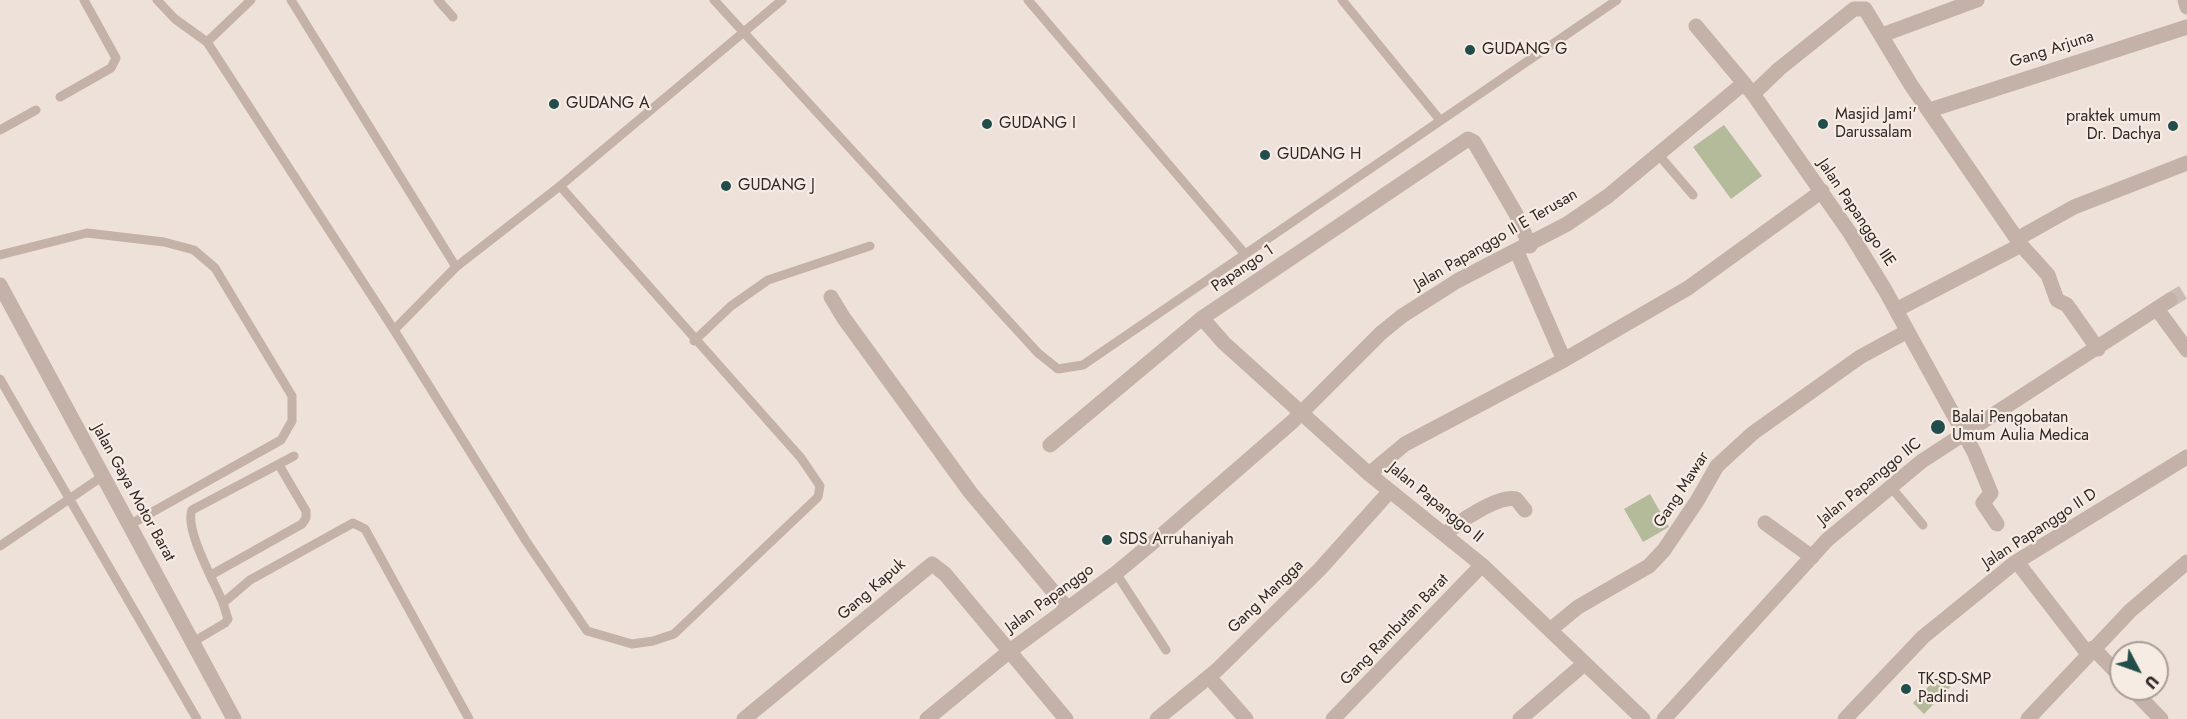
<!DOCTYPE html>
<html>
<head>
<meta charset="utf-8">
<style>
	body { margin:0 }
	#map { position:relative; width:2187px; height:719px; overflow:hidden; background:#eee1d9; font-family:Jost,sans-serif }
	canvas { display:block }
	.north { position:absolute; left:2109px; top:641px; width:60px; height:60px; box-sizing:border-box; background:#f6ece4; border:2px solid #a79e98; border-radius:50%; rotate:131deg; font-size:16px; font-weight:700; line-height:24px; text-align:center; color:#312826 }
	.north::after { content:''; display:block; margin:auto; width:21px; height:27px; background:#214e4b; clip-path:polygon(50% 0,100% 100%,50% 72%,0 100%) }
</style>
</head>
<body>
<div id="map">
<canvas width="2187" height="719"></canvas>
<div class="north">U</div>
</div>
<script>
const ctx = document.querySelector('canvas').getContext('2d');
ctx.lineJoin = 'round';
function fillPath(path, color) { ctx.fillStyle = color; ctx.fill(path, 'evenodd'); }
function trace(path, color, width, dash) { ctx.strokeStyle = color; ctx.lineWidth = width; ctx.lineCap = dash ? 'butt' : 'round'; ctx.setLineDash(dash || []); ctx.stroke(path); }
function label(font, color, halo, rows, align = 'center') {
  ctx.font = font + ' Jost,sans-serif'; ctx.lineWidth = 4.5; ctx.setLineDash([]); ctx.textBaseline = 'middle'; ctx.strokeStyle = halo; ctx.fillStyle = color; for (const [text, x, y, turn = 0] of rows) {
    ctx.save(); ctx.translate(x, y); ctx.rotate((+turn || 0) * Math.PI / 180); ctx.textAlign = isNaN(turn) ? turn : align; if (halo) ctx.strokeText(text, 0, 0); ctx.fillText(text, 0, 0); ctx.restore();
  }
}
fillPath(new Path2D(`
	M1724,125L1762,176L1731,199L1693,147Z
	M1650,494L1669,527L1643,542L1624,509Z
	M1941,673L1953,684L1924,714L1913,703Z`), '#b4bb9b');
trace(new Path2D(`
	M2170,300L2187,290`), '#c8bcb5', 15, [15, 8]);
trace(new Path2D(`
	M157,0L175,19L207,42L394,330L526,541L587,631L632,644L653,641L674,634L818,497L820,486L801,458L560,186
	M291,0L456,267
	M438,0L453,17
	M714,0L1038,353L1058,369L1083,365L1617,0
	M1028,0L1245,254
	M1342,0L1440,120
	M207,42L251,0
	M60,97L111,68L116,58L84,0
	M0,130L36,110
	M1658,154L1693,195
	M0,255L87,233L164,242L194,250L215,268L292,396V421L281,440L131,524
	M394,330L456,267L560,186L782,0
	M694,341L731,306L768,280L870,246
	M0,379L197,719
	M1890,486L1923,525
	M0,546L103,476
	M1116,573L1166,650
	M211,575L302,524L306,518V511L279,465
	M223,603C215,583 184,529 192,510L294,456
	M193,642L225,623L228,619L223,603L250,580L353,523L365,529L469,719`), '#c4b1a7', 9);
trace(new Path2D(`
	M2185,0L2187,7
	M1696,26L1753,94L1850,233L1885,290L1974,452L1991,493L1983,503L1997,524
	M1882,35L1977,0
	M1753,94L1779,69L1854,9H1865L1911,85L2021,245L2048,275L2057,300L2067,305L2098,349
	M1930,110L2187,27
	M2017,239L2074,207L2187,163
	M1517,252L1564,360
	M831,297L843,317L970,492L1067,608
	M2157,309L2187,350
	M1896,310L2021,245
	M1202,318L1224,343L1369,474L1482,565L1643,719
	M1050,445L1202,318L1468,139L1474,142L1516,214L1530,246
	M1369,474L1405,444L1564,360L1688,288L1822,191
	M1765,523L1812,557
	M1445,535C1457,522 1499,495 1516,499L1525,510
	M2017,562L2088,654
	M1550,630L1578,607L1649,566L1664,550L1697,501L1717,466L1753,433L1860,357L1906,332
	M2093,648L2121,677
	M1209,677L1246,719
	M2132,689L2161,719
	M744,719L932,564L945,574L1066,719
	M927,719L1011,650L1116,573L1163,534L1292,422L1381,333L1402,316L1457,281L1567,224L1608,196L1744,83
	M1157,719L1217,670L1320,569L1390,491
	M1333,719L1482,565
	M1520,719L1584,664
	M1664,719L1827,540L1922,461L2170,300
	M1845,719L1923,637L2013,564L2187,457
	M2028,719L2130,611L2187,562`), '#c4b1a7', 15);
trace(new Path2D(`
	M0,285L234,719`), '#c4b1a7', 15);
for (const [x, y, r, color] of [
	[1470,50,6,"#214e4b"],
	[554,104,6,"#214e4b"],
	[987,124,6,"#214e4b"],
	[1823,124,6,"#214e4b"],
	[2173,126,6,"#214e4b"],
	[1265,155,6,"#214e4b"],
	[726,186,6,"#214e4b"],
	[1938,427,8,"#214e4b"],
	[1107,540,6,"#214e4b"],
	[1906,689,6,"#214e4b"]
]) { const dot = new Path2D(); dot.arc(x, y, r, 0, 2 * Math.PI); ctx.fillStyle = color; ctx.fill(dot); trace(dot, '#f6ece4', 2); }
label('16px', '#312826', '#f6ece4', [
	["GUDANG G",1482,50],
	["GUDANG A",566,104],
	["Masjid Jami'",1835,115],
	["Darussalam",1835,133],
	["praktek umum",2161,117,"right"],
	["Dr. Dachya",2161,135,"right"],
	["GUDANG I",999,124],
	["GUDANG H",1277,155],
	["GUDANG J",738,186],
	["Balai Pengobatan",1952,418],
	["Umum Aulia Medica",1952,436],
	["SDS Arruhaniyah",1119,540],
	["TK-SD-SMP",1918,680],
	["Padindi",1918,698]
], 'left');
label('16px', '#312826', '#f6ece4', [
	["Gang Arjuna",2052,50,-18],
	["Jalan Papanggo IIE",1856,213,56],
	["Jalan Papanggo II E Terusan",1496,240,-30],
	["Papango 1",1243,269,-34],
	["Jalan Papanggo IIC",1870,482,-39],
	["Gang Mawar",1682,490,-57],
	["Jalan Gaya Motor Barat",133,493,61],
	["Jalan Papanggo II",1435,503,39],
	["Jalan Papanggo II D",2040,529,-33],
	["Gang Kapuk",872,590,-41],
	["Gang Mangga",1266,597,-44],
	["Jalan Papanggo",1050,599,-36],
	["Gang Rambutan Barat",1395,630,-46]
]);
</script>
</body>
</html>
